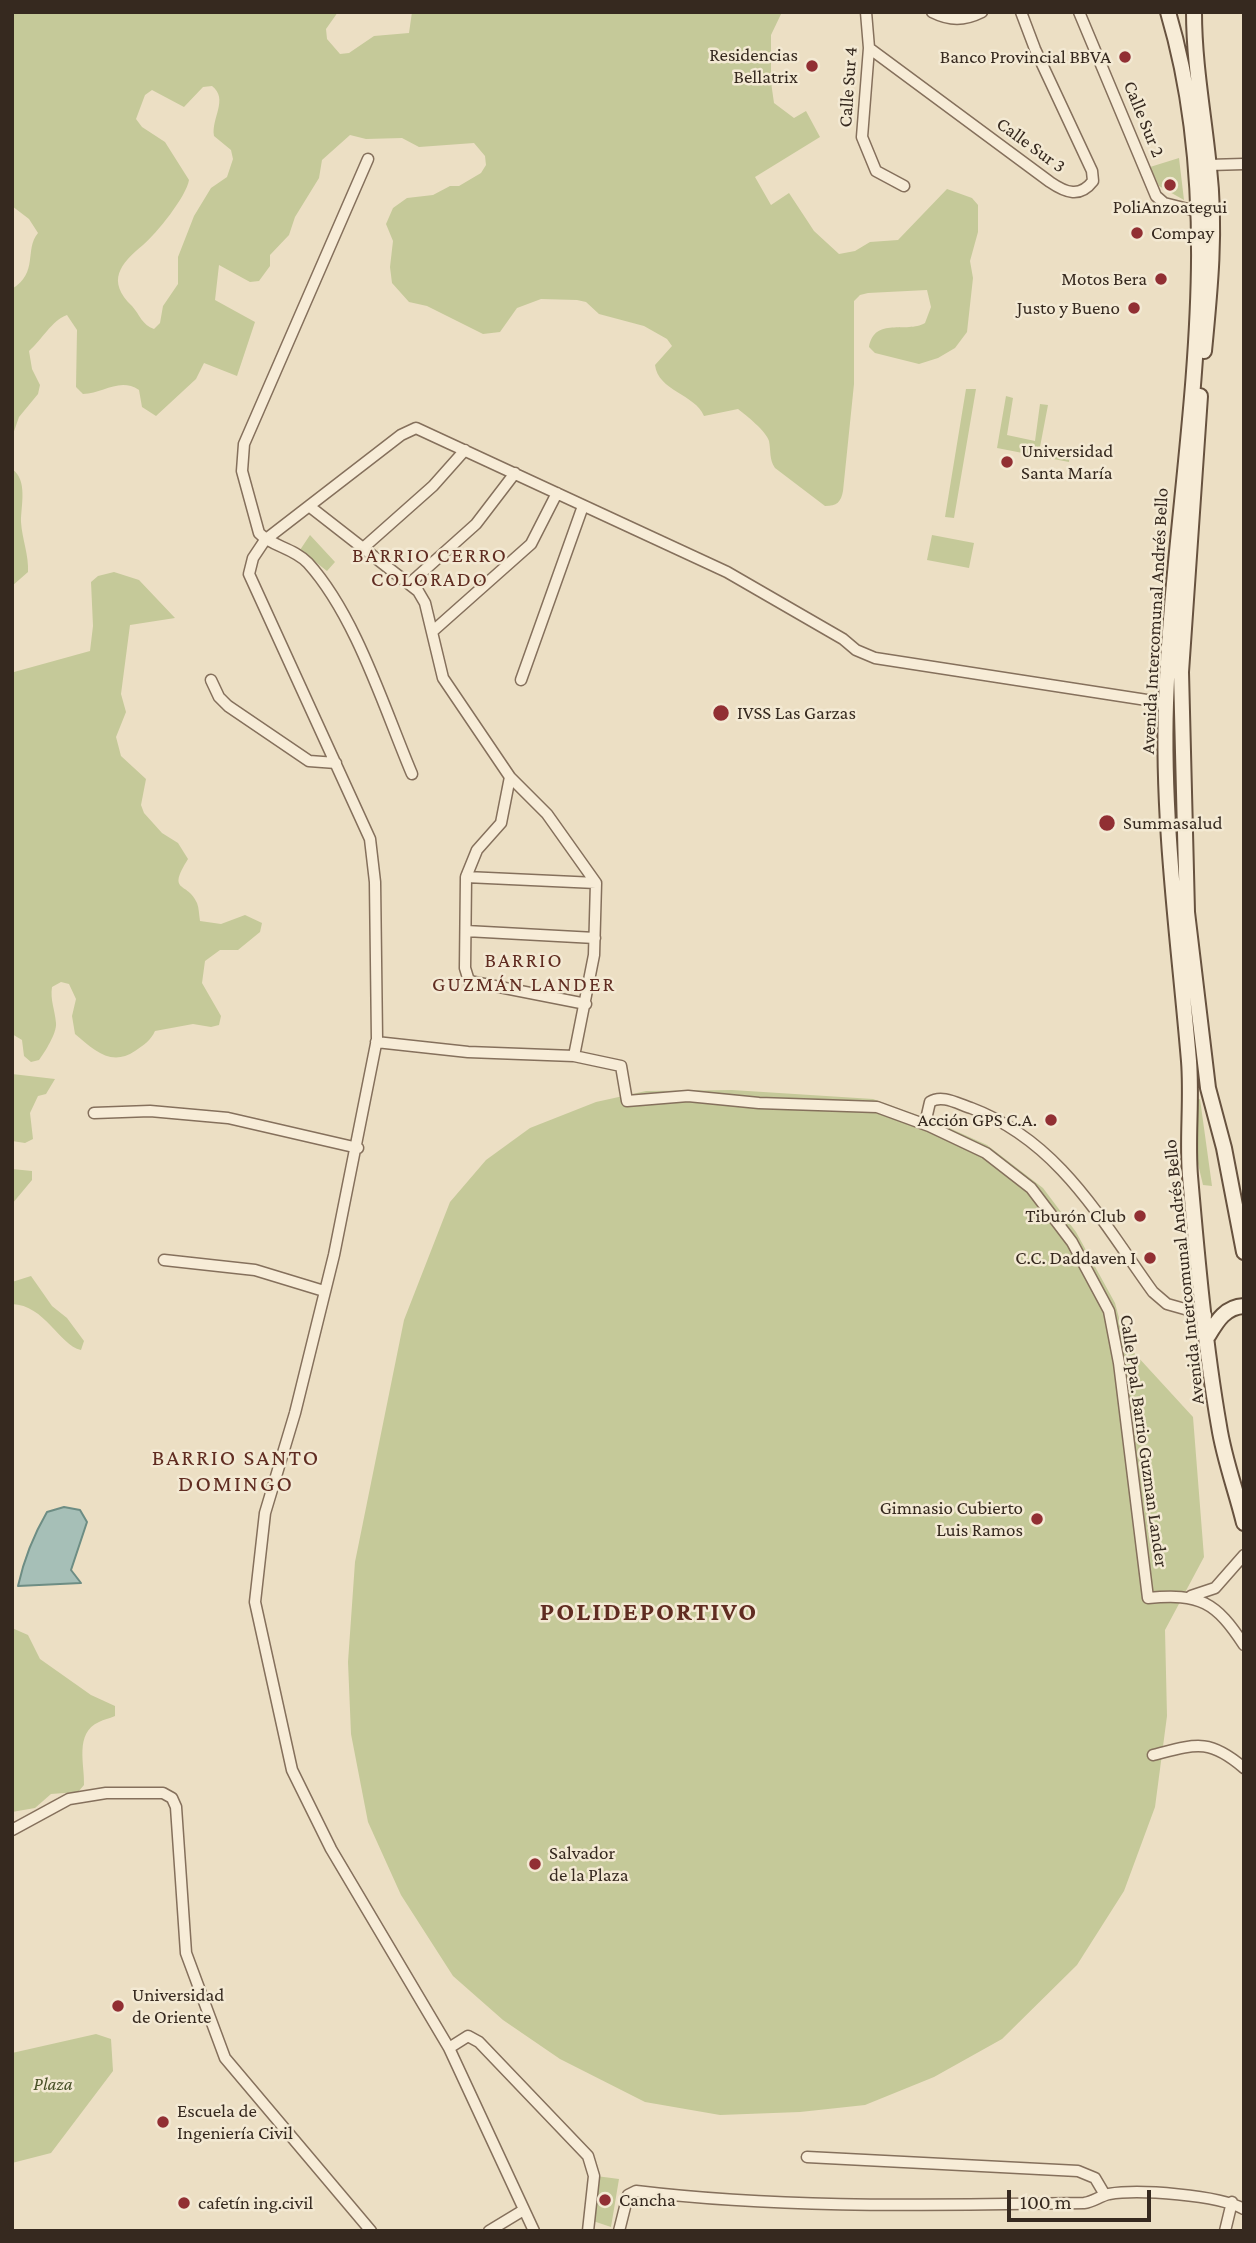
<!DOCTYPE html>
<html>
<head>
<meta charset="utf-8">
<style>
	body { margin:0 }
	#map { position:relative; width:1256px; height:2243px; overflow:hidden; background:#ecdfc4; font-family:"Crimson Pro",serif }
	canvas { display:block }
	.frame { position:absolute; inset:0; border:14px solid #36291f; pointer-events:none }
	.scale { position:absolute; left:1007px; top:2190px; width:144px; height:32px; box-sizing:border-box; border:4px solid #36291f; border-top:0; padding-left:9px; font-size:21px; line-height:24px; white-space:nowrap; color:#36291f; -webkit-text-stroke:5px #f3e9d3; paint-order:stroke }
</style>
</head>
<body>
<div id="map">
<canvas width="1256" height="2243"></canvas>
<div class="frame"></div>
<div class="scale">100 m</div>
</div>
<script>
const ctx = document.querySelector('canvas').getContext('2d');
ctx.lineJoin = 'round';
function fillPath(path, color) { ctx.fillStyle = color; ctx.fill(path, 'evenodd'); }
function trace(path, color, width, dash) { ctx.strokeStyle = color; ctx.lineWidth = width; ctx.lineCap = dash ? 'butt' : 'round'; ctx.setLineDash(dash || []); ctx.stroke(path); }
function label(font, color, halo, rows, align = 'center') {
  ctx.font = font + ' "Crimson Pro",serif'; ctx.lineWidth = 5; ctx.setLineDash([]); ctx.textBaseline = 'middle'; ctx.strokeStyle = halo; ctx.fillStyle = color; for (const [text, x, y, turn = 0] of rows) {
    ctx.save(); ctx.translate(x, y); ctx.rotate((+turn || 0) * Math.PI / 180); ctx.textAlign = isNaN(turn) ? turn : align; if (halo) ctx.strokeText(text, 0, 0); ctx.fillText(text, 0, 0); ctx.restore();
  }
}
fillPath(new Path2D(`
	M12,12H338L326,29L327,39L340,54L349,53L374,36L409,33L412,12H782L771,35V82L774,103L794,118L806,111L820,137L755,177L771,205L789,193L814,231L839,254L855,251L870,242L898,240L947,189L972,198L978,205V232L970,261L973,278L967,332L955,348L938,358L919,364L875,353L869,347C875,316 906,334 925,323L931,307L927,290L868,293L860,295L854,301V384L843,491C841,502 837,506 825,506L775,468C769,459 771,451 769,441C766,431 747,416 738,409L704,416C695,394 658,391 655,365L672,346L667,339L644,326L599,314L586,302L577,300L541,299L517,308L500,332L483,334L427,306L409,302L392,283L390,267L393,241L386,224L393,208L407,198L433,195L450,186H459L481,173L486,165L485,156L474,143L419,147L402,138L366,139L350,135L322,160L319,178L295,217L289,235L270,255V266L259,281L250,282L219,265L215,300L255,322L237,376L204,363L196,379L156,416L142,407L139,390C119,377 103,394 83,394L76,387L77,330L67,315C51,321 42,340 29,351L32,369L40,385L38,394L19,417L12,437V289C39,272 24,250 38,233L29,219L12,206ZM212,86C229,99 211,118 214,136L231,150L233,159L227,177L211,188L194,216L178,257V284L163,306L160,323L154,329C142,325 140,315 132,306C106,281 120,264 143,245C157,233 186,197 189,180L165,142L142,127L136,119L145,95L152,90L184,107L203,87Z
	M1179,158L1184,200L1159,186L1150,167Z
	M966,389H976L954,518L945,517Z
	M1006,396L1013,398L1007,435L1035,441L1040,404L1048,405L1040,447L1070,453L1069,462L997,448Z
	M12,469C28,480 21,505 21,522C22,539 29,555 28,572L12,586Z
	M310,535L335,562L327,571L300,550Z
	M932,535L974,543L969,568L927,560Z
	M114,572L139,580L175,618L130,625L121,694L126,712L116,737L121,756L146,779L141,805L144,813L162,833L178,843L188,859C166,894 188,881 197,903C199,908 199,915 200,921L221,924L245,915L262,923L260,932L238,950H220L205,961L202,983L221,1016L219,1025L211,1027L193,1024L155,1031C151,1040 144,1045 135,1051C111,1067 94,1050 75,1034L72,1016L76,999L69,984L61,982L52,987C50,1000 55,1010 56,1023C57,1033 45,1052 39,1060L31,1062L24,1056L22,1040L12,1034V664L14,672L90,651L93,626L91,582L98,576Z
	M12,1074L55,1079L46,1094L38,1096L30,1113L33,1139L25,1143L12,1141Z
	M732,1090L873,1099L936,1122L987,1145L1043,1188L1076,1232L1115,1303L1126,1344L1193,1417L1204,1557L1165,1630L1167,1716L1155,1807L1124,1891L1077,1965L1002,2039L934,2077L865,2105L800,2112L720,2115L645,2102L560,2059L503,2020L453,1976L401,1895L368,1822L351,1734L348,1662L355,1562L404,1320L450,1202L486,1160L530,1128L596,1102L646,1091Z
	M1200,1099L1212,1186L1203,1185L1194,1147V1101Z
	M12,1169L32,1171V1180L12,1204Z
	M31,1276L52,1306L67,1318L84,1341L81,1350C59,1345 45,1305 12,1304V1282Z
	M12,1628L28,1635L40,1659L91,1695L115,1706V1716C109,1719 104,1719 99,1722C74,1733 85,1765 84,1785L78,1792L51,1794L35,1808L12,1812Z
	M96,2034L111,2039L113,2071L51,2153L12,2163V2053Z
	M596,2176L619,2179L611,2227L593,2221Z`), '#c5c999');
const water = new Path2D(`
	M64,1507L80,1510L87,1522L71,1570L81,1583L18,1586C24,1559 33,1536 47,1512Z`);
fillPath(water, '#a6bfb7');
trace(water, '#6d8d84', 2);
const minor = new Path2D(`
	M866,12L869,48L862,137L876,171L904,186
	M932,12C950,21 964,21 982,12
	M1079,12L1156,196L1164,203L1200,212
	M869,48L1050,182C1066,193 1080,198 1093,181L1092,171L1035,49L1021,12
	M368,159L244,444L242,471L259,533C271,546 294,548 308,563C356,616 384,708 412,774
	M1209,165L1244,164
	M309,506L418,591L425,603L443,678L510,777L501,823L477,850L466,877
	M362,549L433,486L465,450
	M409,584L476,524L515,473
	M433,631L531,544L557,493
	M211,680L219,697L228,706L309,761L336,763
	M521,680L583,506
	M466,931L595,938
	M586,1004L469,981L465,968L466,877L596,883
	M376,1042L468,1052L574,1056L594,955L596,883L547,814L510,777
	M574,1056L621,1066L627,1101L688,1096L759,1103L877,1107L929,1126
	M94,1113L150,1111L228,1118L358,1148
	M164,1260L255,1270L324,1291
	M1206,1315L1167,1304L1153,1292C1101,1220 1059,1141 971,1108C958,1104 942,1094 930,1102L927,1115L929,1126L986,1153L1031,1188L1072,1242L1109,1311L1119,1363L1148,1598C1200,1593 1216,1602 1244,1645
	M1191,1596L1215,1588L1244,1555
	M1153,1755C1196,1744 1209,1738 1244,1768
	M12,1830L69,1799L106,1793H163L172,1798L176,1807L186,1953L225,2058L371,2231
	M449,2048L468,2036L479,2042L588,2156L594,2176L588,2231
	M807,2157L1078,2171L1095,2178L1105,2195
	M489,2231L522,2211
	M534,2231L449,2048L331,1849L292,1770L255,1602L265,1513L295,1413L334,1255L377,1039L375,882L370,839L249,574L253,558L265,540L401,435L416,428L727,572L843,639L856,650L875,658L1166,703
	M619,2231L628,2195L636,2191C785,2209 933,2205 1084,2203C1093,2202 1100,2196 1109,2194C1139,2189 1218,2195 1244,2209
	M1225,2231L1232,2202`);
const secondary = new Path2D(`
	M1168,12C1235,238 1174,474 1166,703C1162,824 1179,942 1189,1061C1192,1100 1187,1138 1190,1176C1197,1257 1205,1346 1219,1426C1224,1459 1236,1490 1244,1523
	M1194,12C1194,65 1204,116 1209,168C1216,229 1210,290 1204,351
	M1200,396L1181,672L1187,912L1208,1088L1224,1148L1244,1252
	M1208,1336C1217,1321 1225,1307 1244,1306`);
trace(minor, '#85705c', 13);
trace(secondary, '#67523f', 18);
trace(minor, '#f7ecd7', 10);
trace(secondary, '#f7ecd7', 14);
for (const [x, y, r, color] of [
	[1125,57,7,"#912f33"],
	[812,66,7,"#912f33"],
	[1170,185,7,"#912f33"],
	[1137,233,7,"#912f33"],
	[1161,279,7,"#912f33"],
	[1134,308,7,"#912f33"],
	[1007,462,7,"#912f33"],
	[721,713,9,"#912f33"],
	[1107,823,9,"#912f33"],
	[1051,1120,7,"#912f33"],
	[1140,1216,7,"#912f33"],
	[1150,1258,7,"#912f33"],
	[1037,1519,7,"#912f33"],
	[535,1864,7,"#912f33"],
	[118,2006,7,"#912f33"],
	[163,2122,7,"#912f33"],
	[605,2200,7,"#912f33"],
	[184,2203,7,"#912f33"]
]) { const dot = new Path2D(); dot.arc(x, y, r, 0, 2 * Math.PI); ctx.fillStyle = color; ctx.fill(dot); trace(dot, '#f3e9d3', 2.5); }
label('19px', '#36291f', '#f3e9d3', [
	["Residencias",798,55,"right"],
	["Bellatrix",798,77,"right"],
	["Banco Provincial BBVA",1111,57,"right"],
	["PoliAnzoategui",1170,207,"center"],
	["Compay",1151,233],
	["Motos Bera",1147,279,"right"],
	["Justo y Bueno",1120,308,"right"],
	["Universidad",1021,451],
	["Santa María",1021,473],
	["IVSS Las Garzas",737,713],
	["Summasalud",1123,823],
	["Acción GPS C.A.",1037,1120,"right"],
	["Tiburón Club",1126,1216,"right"],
	["C.C. Daddaven I",1136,1258,"right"],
	["Gimnasio Cubierto",1023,1508,"right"],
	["Luis Ramos",1023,1530,"right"],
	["Salvador",549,1853],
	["de la Plaza",549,1875],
	["Universidad",132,1995],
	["de Oriente",132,2017],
	["Escuela de",177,2111],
	["Ingeniería Civil",177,2133],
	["Cancha",619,2200],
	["cafetín ing.civil",198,2203]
], 'left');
label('19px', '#36291f', '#f3e9d3', [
	["Calle Sur 4",848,87,-86],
	["Calle Sur 2",1144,119,68],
	["Calle Sur 3",1031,145,36],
	["Avenida Intercomunal Andrés Bello",1155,621,-87],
	["Avenida Intercomunal Andrés Bello",1184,1272,-96],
	["Calle Ppal. Barrio Guzman Lander",1144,1441,82]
]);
label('italic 19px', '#485127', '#f3e9d3', [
	["Plaza",53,2084]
]);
ctx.letterSpacing = '2px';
label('21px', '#602c21', '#f3e9d3', [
	["BARRIO CERRO",430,556],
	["COLORADO",430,580],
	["BARRIO",524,961],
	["GUZMÁN LANDER",524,985]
]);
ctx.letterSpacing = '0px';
ctx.letterSpacing = '2px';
label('23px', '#602c21', '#f3e9d3', [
	["BARRIO SANTO",236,1458],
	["DOMINGO",236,1484]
]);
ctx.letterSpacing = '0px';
ctx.letterSpacing = '2px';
label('bold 26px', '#602c21', '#f3e9d3', [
	["POLIDEPORTIVO",649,1612]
]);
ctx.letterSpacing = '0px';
</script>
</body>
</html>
